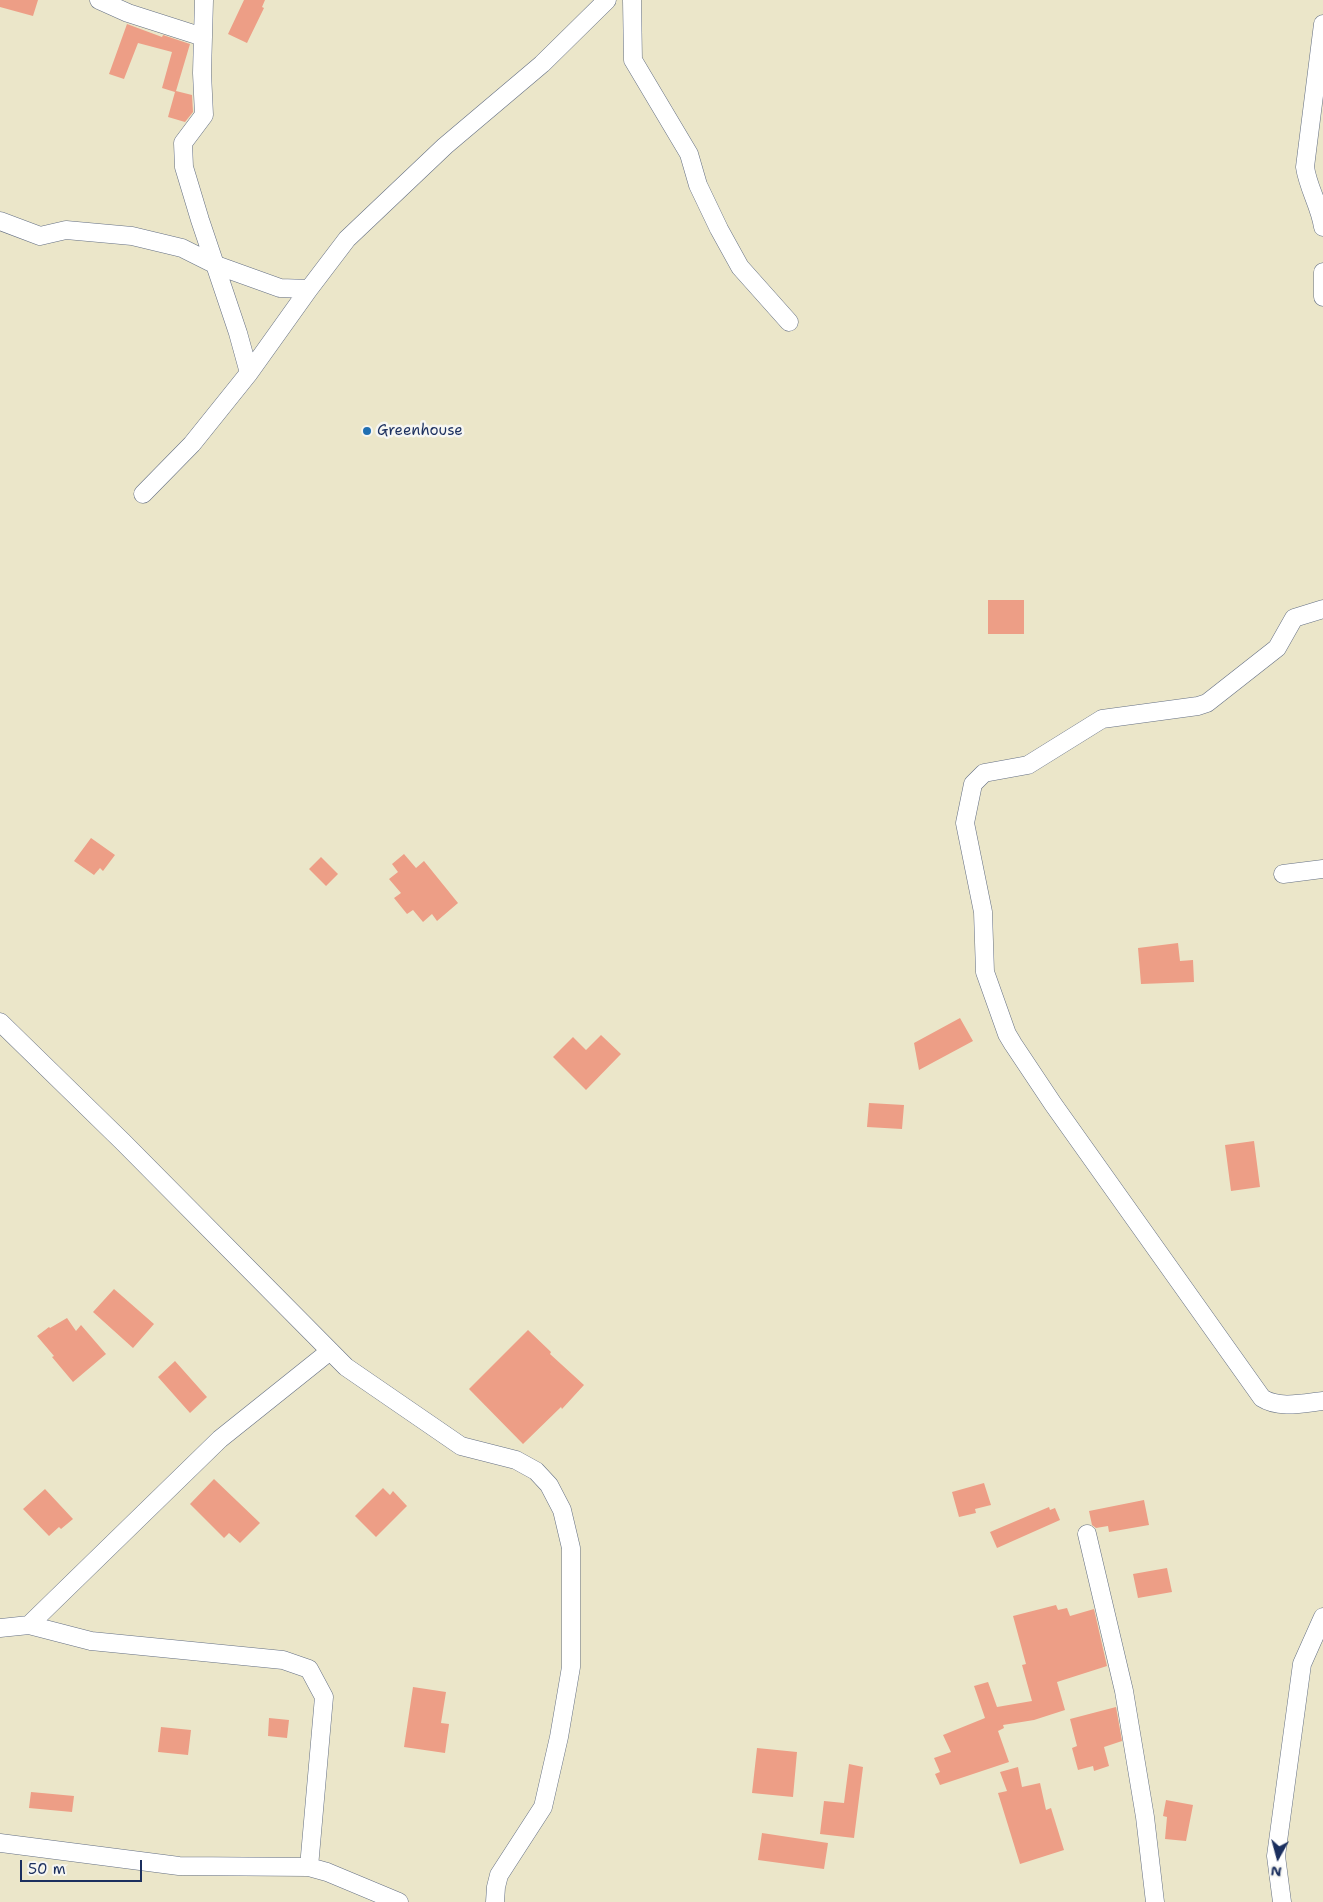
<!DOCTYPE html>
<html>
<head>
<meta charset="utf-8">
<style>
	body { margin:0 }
	#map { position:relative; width:1323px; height:1902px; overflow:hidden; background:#ebe6c9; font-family:"Shantell Sans",sans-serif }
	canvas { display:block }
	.north { position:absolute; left:1253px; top:1832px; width:50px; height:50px; -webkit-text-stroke:4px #f6f6f2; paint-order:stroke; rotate:187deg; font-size:14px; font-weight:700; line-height:20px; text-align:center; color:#1b2f5e }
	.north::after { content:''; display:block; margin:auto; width:18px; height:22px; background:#1b2f5e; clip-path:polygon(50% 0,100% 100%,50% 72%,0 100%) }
	.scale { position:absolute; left:20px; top:1860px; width:122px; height:22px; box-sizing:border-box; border:2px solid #1b2f5e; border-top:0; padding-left:6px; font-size:15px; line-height:18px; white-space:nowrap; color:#1b2f5e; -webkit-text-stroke:4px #f6f6f2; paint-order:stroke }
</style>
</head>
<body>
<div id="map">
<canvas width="1323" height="1902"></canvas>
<div class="north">N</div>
<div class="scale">50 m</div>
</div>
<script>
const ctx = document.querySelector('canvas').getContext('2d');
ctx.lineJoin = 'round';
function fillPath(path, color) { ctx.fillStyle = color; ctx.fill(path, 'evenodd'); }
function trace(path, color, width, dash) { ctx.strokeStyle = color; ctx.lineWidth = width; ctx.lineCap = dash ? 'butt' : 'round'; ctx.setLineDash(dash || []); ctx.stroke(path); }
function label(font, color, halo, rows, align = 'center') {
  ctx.font = font + ' "Shantell Sans",sans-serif'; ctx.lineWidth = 5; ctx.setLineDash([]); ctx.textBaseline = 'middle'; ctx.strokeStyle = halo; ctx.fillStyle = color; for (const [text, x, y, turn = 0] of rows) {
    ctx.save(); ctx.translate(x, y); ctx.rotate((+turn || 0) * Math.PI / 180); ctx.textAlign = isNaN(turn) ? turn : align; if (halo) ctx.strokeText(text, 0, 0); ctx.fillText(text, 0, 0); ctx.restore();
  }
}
fillPath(new Path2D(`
	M0,0H38L33,16L0,7Z
	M244,0H265L262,7L264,8L247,43L228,34Z
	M127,24L162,37L163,35L190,44L176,91L192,95L193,112L185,122L168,117L175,92L162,88L172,52L138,43L124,79L109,74Z
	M988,600H1024V634H988Z
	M91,838L115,855L103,871L100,868L94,875L74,861Z
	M404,854L416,868L424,861L458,903L437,921L432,914L423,922L413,910L407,914L394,898L401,893L389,879L398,872L392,864Z
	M321,857L338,874L326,886L309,869Z
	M1178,943L1180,961L1193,960L1194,982L1141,984L1138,948Z
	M960,1018L973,1041L919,1070L914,1043Z
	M601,1035L621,1054L586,1090L553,1057L573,1037L586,1050Z
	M869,1103L904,1105L902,1129L867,1127Z
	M1254,1141L1260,1187L1231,1191L1225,1145Z
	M114,1289L154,1324L133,1348L93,1312Z
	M67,1318L76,1331L81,1325L106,1354L73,1382L52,1357L54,1356L37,1336L49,1327L50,1328Z
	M528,1330L551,1352L550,1354L584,1385L562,1409L561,1407L523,1444L469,1389Z
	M175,1361L207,1397L190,1413L158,1377Z
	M214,1479L260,1523L240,1543L229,1533L224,1538L190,1504Z
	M984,1483L991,1505L975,1509L976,1513L959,1517L952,1492Z
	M383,1488L390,1495L393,1491L407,1506L376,1537L355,1516Z
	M45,1489L73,1519L61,1529L59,1527L49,1536L23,1509Z
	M1144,1500L1149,1525L1109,1532L1108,1526L1096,1528L1092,1525L1089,1511Z
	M1049,1507L1050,1510L1055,1508L1060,1520L997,1548L990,1532Z
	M1167,1568L1172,1592L1138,1598L1133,1574Z
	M1056,1605L1058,1610L1067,1608L1070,1616L1094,1609L1107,1666L1057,1682L1065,1710L1034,1720L1003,1725L1004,1728L998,1731L1009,1762L940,1785L935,1774L940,1772L934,1758L951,1752L943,1735L985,1718L974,1686L988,1682L997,1707L1032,1701L1022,1665L1026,1664L1013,1616Z
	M413,1687L446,1692L441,1723L449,1724L445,1753L404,1747Z
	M1116,1707L1122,1741L1104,1747L1109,1766L1094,1771L1093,1766L1078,1770L1072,1748L1077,1746L1070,1719Z
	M269,1718L289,1720L287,1738L268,1736Z
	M161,1727L191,1730L188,1755L158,1752Z
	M757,1748L797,1752L793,1797L752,1793Z
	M849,1764L863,1767L854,1838L820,1834L824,1801L844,1803Z
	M1018,1767L1022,1787L1040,1783L1046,1810L1051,1808L1064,1850L1020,1864L998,1793L1007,1791L1000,1772Z
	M31,1792L74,1796L72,1812L29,1808Z
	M1166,1800L1193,1805L1186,1841L1165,1839L1167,1817L1163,1816Z
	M762,1833L828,1843L824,1869L758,1860Z`), '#ed9e86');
const minor = new Path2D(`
	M99,0L128,13L203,37
	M204,0L202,73L204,115L183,143L184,167L200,220L238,333L249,373
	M632,0L633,60L689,154L698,185L719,229L740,267L789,322
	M1323,24L1305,167C1308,188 1320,206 1323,227
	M0,221L40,236L66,230L132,236L182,248L216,265L280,288L309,289
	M1323,272V297
	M143,494L192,444L249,373L309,289L347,239L445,146L542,64L607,0
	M1323,609L1294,618L1277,648L1207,703L1198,706L1102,719L1028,765L984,773L973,784L965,823L983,912L985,972L1007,1034L1013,1044L1053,1104L1262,1398C1279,1409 1304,1403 1323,1401
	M1283,874L1323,869
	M0,1022L123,1142L346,1367L461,1446L516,1460L536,1471L549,1485L562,1510L571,1548V1667L559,1737L543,1807L499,1875L496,1887L495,1902
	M1087,1534L1124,1691L1145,1817L1155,1902
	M29,1625L220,1439L330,1351
	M0,1628L29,1625L91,1641L283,1660L309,1669L324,1697L309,1867
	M0,1843L179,1866L309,1867L327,1872L399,1902
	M1282,1902L1276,1856L1302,1664L1323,1617`);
trace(minor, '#646f83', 19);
trace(minor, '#fff', 18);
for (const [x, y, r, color] of [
	[367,431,5,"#1f6fb2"]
]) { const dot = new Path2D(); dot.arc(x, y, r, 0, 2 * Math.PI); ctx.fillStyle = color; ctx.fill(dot); trace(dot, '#f6f6f2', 2); }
label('15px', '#1b2f5e', '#f6f6f2', [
	["Greenhouse",377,431]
], 'left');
</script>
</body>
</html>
